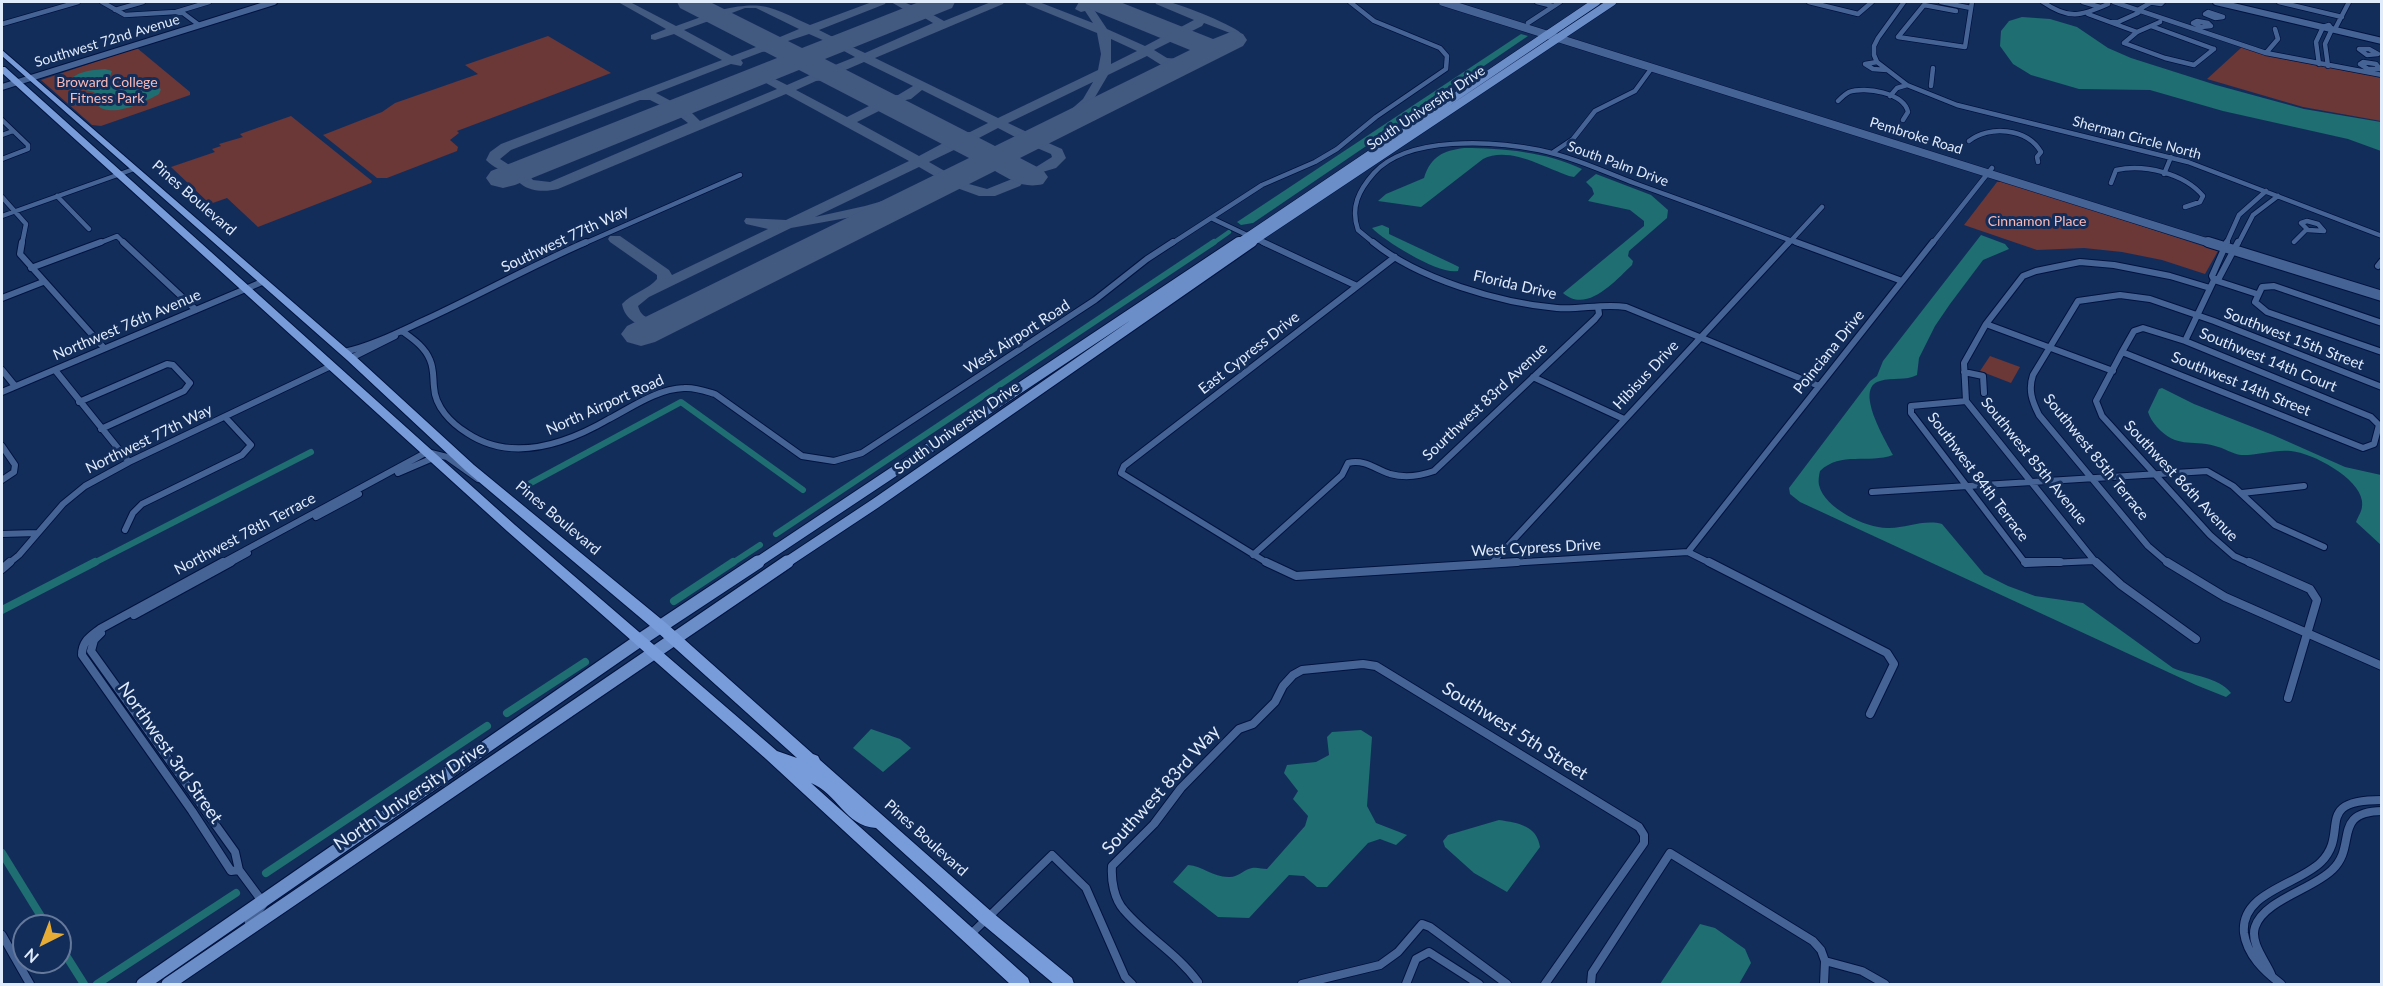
<!DOCTYPE html>
<html>
<head>
<meta charset="utf-8">
<style>
	body { margin:0 }
	#map { position:relative; width:2383px; height:986px; overflow:hidden; background:#132d5b; font-family:Lato,sans-serif }
	canvas { display:block }
	.frame { position:absolute; inset:0; border:3px solid #e0ebfc; pointer-events:none }
	.north { position:absolute; left:12px; top:914px; width:60px; height:60px; box-sizing:border-box; background:#132d5b; border:2px solid #65799b; border-radius:50%; rotate:222deg; font-size:16px; font-weight:700; line-height:24px; text-align:center; color:#e0ebfc }
	.north::after { content:''; display:block; margin:auto; width:21px; height:27px; background:#e6ac36; clip-path:polygon(50% 0,100% 100%,50% 72%,0 100%) }
</style>
</head>
<body>
<div id="map">
<canvas width="2383" height="986"></canvas>
<div class="frame"></div>
<div class="north">N</div>
</div>
<script>
const ctx = document.querySelector('canvas').getContext('2d');
ctx.lineJoin = 'round';
function fillPath(path, color) { ctx.fillStyle = color; ctx.fill(path, 'evenodd'); }
function trace(path, color, width, dash) { ctx.strokeStyle = color; ctx.lineWidth = width; ctx.lineCap = dash ? 'butt' : 'round'; ctx.setLineDash(dash || []); ctx.stroke(path); }
function label(font, color, halo, rows, align = 'center') {
  ctx.font = font + ' Lato,sans-serif'; ctx.lineWidth = 6; ctx.setLineDash([]); ctx.textBaseline = 'middle'; ctx.strokeStyle = halo; ctx.fillStyle = color; for (const [text, x, y, turn = 0] of rows) {
    ctx.save(); ctx.translate(x, y); ctx.rotate((+turn || 0) * Math.PI / 180); ctx.textAlign = isNaN(turn) ? turn : align; if (halo) ctx.strokeText(text, 0, 0); ctx.fillText(text, 0, 0); ctx.restore();
  }
}
fillPath(new Path2D(`
	M548,36L611,73L457,131L459,133L450,140L458,147L457,151L387,178H377L323,135L382,112L395,103L478,74L465,65Z
	M2242,47L2285,59L2381,77V121L2303,107L2207,79Z
	M137,48L190,92V95L101,126L92,125L41,80Z
	M291,116L372,181L371,183L258,227L227,198L210,204L171,167L215,152L212,149L221,146L219,144L243,137L240,134Z
	M1997,182H2006L2218,251L2205,274L2162,260L2122,252L2084,248L2037,250L1964,225Z
	M1990,356L2020,367L2011,383L1980,371Z`), '#6b3737');
fillPath(new Path2D(`
	M2022,17L2050,19L2077,27L2108,48L2131,58L2216,85L2304,109L2381,122V151L2348,139L2223,111L2150,90L2079,89L2031,75L2013,64L2000,46L2001,31L2009,21Z
	M1521,34L1528,36L1253,223L1241,225L1237,222Z
	M105,69L112,71L108,82L111,86L145,83L161,89L159,94C145,102 111,119 97,105L99,101L94,92L68,86L67,83C76,71 91,70 105,69Z
	M1464,148C1504,148 1546,152 1582,169L1574,177L1569,176C1543,167 1509,146 1483,159L1421,207L1378,201L1386,194L1424,178C1431,156 1443,151 1464,148Z
	M1596,174L1651,195L1668,210L1667,218L1629,251L1628,256L1633,261L1632,265C1615,281 1587,314 1563,293L1644,226V221L1630,210L1588,201L1594,194L1592,188L1586,182Z
	M1382,225L1389,228V234L1453,264L1459,267L1458,271C1439,275 1386,242 1372,228Z
	M1981,235L2005,244L2009,249L1983,260L1950,304L1935,326L1919,358L1917,375C1906,381 1892,377 1880,381C1853,388 1886,441 1893,455C1868,464 1841,451 1820,471C1819,475 1818,481 1819,485C1824,508 1866,528 1887,528C1905,529 1923,519 1942,524L1984,574L2008,586L2035,596L2083,603L2173,668C2192,676 2219,677 2231,693L2226,697L2196,685L1800,502L1790,494L1789,488L1870,381L1877,376L1883,361Z
	M2162,388L2194,404L2273,435L2345,467L2381,475V545L2356,522C2359,514 2363,511 2362,501C2359,478 2313,453 2291,451C2275,449 2254,456 2241,455C2233,454 2224,448 2215,446C2190,439 2177,449 2157,427C2153,422 2150,418 2148,412L2159,389Z
	M871,729L900,739L911,748L883,772L853,748Z
	M1361,730L1372,737L1367,806L1376,823L1407,835L1396,845L1380,839L1368,843L1327,887H1317L1304,876L1289,875L1249,918L1218,917L1173,882L1188,865C1203,866 1214,878 1230,877C1238,877 1245,869 1252,868C1257,867 1262,869 1267,869L1305,826L1308,816L1293,799L1298,791L1284,773L1287,765L1316,762L1329,755L1327,737L1332,732Z
	M1499,820C1519,823 1537,826 1540,847L1507,892L1474,873L1445,847L1443,841L1448,835Z
	M1700,924L1715,928L1745,949L1751,963L1739,984H1660Z`), '#1f6e72');
trace(new Path2D(`
	M1212,244L1229,232`), '#1f6e72', 4.5);
trace(new Path2D(`
	M529,484L681,402L803,490
	M776,534L1214,242
	M92,564L311,452
	M731,564L760,545`), '#1f6e72', 6);
trace(new Path2D(`
	M674,601L733,562
	M2,610L95,562
	M507,713L585,662
	M2,853L47,926
	M266,873L487,726
	M60,946L84,984
	M97,984L236,893`), '#1f6e72', 8);
fillPath(new Path2D(`
	M618,2H630L676,26L701,17L717,15L720,10C764,0 771,7 810,25L872,2H886L885,4L819,30L831,36L851,38L853,40L850,46L865,53L933,23L923,17H904L902,15L905,10L891,2H904L915,7V11L928,12L944,21L991,2H1004L1003,4L875,58L998,118L1098,70L1101,54L1097,33L1026,4L1025,2H1039L1093,23L1085,11L1081,12L1075,9L1079,2H1089L1107,29L1145,46L1194,20L1156,4L1155,2C1159,2 1165,1 1169,2C1183,5 1236,26 1243,35L1237,42H1229L1227,40L1230,33L1204,23L1202,26L1154,50L1167,58L1180,59L1197,57V61L1178,66L1180,69L1174,73L1147,56L1108,75L1091,104L1062,130H1052L1051,127L1083,99L1093,82L1008,123L1027,132L1031,141H1044L1062,149L1066,158L1056,168L1029,176L1020,186L995,196H979L957,188H938L937,192L874,213L791,228L649,297L638,306C643,324 659,318 673,314L681,319C665,337 626,329 622,304C632,293 648,290 657,279V275L610,242L608,239L610,236H620L669,270L672,275L768,229L746,224L744,221L746,218L786,220L909,161L786,94L558,189C546,192 531,192 521,184C517,181 515,176 511,174C501,170 494,168 486,160L490,152L501,144L722,60L674,34L655,40L651,39V35L666,29ZM745,8H756L799,29L780,37L773,44L756,47L732,56L684,30L706,22L726,20L729,14ZM809,34L825,41L838,43L842,50L855,57L835,65L828,73L810,75L787,85L767,75L743,77V83L764,82L777,89L700,121L691,112L675,109L671,101L656,93L731,64L741,66L743,63L741,60L762,52L783,49L788,41ZM1111,39L1137,51L1111,64ZM864,62L913,86L898,95L875,96L873,104L847,117L796,90L816,81L838,79L843,71ZM922,90L988,123L970,132L947,133L946,136L947,141L919,156L857,122L883,109L885,104L911,99ZM640,100H650L662,106L658,113L660,116H679L688,123L550,182L533,180L523,169L511,166L500,159L511,150ZM998,128L1017,138L1018,140L1014,145L1016,148H1037L1051,154L1052,157L1036,167L1014,168L1012,171L1015,176L1012,179L987,189L951,179L950,174L929,162L954,150L960,140L977,139ZM919,167L938,178L935,186L865,206L815,217Z`), '#425980');
fillPath(new Path2D(`
	M677,2H710L802,48L919,2H955L952,8L825,59L995,146L1190,50L1087,8L1084,2H1120L1213,39L1233,31L1243,34L1247,40L1243,46L1020,158L1043,170L1048,177L1043,184C1024,189 1011,180 995,171L655,342L641,346L627,342L621,334L627,326L969,158L799,70L515,185L503,188L491,185L486,178L491,171L777,58L680,8Z`), '#425980');
const minorFar2 = new Path2D(`
	M102,2L125,15L176,12L209,2
	M1537,2L1553,6
	M1809,2L1858,14L1872,2
	M1904,2L1878,38L1874,46V55L1877,62L1907,85L1957,105L2188,162L2382,236
	M1941,2L1971,8
	M2043,2C2069,20 2081,16 2108,4
	M2083,2L2100,7
	M2114,2L2266,53L2382,75
	M2148,2L2161,4L2163,2
	M2279,2L2342,17
	M115,10L143,2
	M1956,11L1924,5L1898,37L1965,47L1972,2
	M2208,12L2223,17L2215,18L2205,14Z
	M178,13H183L199,25
	M2088,14L2137,32
	M2197,21L2208,23L2211,26L2201,27L2193,23Z
	M2112,22H2118L2138,13V10L2150,3
	M2160,22L2137,32L2124,43L2165,58L2194,65L2214,49
	M1528,23L1560,2
	M2,24L78,2
	M2151,26L2214,49
	M2336,27L2349,2
	M2359,49H2369L2378,54L2367,55Z
	M2266,53L2278,39L2275,29
	M1877,62L1865,64L1873,69L1887,70
	M2363,62L2376,64L2380,69H2368L2360,64Z
	M2319,64L2316,42L2323,27L2329,25L2332,29L2325,44L2328,66
	M1931,86L1933,68
	M1890,96L1897,88L1907,85
	M1838,101C1841,98 1845,94 1849,92C1865,86 1904,93 1908,112L1903,120
	M2,120L28,145V149L2,159
	M2,135L13,131
	M1969,141C1989,125 2027,128 2041,152L2037,157L2038,162
	M1552,153L1573,139L1595,111L1635,91L1651,69
	M2164,174L2171,157
	M2111,183L2116,170C2144,164 2184,173 2203,196L2200,202L2185,207
	M57,196L89,229
	M2,197L26,224L22,244
	M2,216L134,169
	M1211,218L1266,244
	M2307,221L2318,224L2324,231L2308,230L2301,223Z
	M2294,242L2307,229
	M97,244L117,236L125,244
	M583,244L740,175
	M1171,244L1262,185L1315,162L1337,149L1376,117L1446,69L1447,56L1440,48L1374,21L1350,2
	M1375,244L1358,230C1350,207 1359,190 1374,173C1408,135 1494,141 1539,150C1572,157 1603,171 1634,183C1689,203 1745,223 1800,244
	M1788,244L1822,207
	M1932,244L1992,168
	M2226,244L2239,215L2266,191
	M2238,244L2253,215L2278,196`);
const minorFar1 = new Path2D(`
	M22,242L20,254L104,348
	M123,242L196,310
	M1263,242L1357,286
	M1373,242C1418,279 1500,303 1557,308C1580,310 1603,303 1626,307L1819,386
	M1796,242L1902,281
	M2378,266L2382,261
	M31,268L101,242
	M2214,280L2212,276L2227,242
	M2214,280L2257,294
	M2,298L43,282
	M2382,323L2274,286L2262,287L2255,302L2267,312L2382,352
	M1986,324L2113,371
	M2143,328L2185,341L2371,417L2379,425L2374,444L2363,448L2122,352L2134,331Z
	M402,331C413,339 425,347 430,360C434,369 433,378 434,387C435,407 451,423 467,433C512,463 566,444 609,419C632,407 657,389 684,388C695,387 705,391 715,394L802,456L834,461L862,453L1095,300L1147,259L1173,242
	M2185,341L2214,280L2219,278L2238,242
	M344,352C372,346 399,332 425,320C479,295 531,266 586,242
	M2122,352L2096,401L2102,416L2210,535L2234,556L2252,564
	M351,358L395,336
	M2,370L15,386
	M55,370L129,462
	M1964,372L1983,376L1984,393
	M1533,377L1624,419
	M2,392L262,282
	M1966,401L1911,406V413L2026,564
	M79,402L167,364L173,365L190,383L184,391L101,429
	M2,446L15,465L14,472L2,480
	M398,473L433,458
	M1872,492L2207,471L2233,486L2275,525L2324,547
	M2242,493L2304,486
	M316,517L359,494
	M125,530L133,513L142,504L242,455L251,445L225,417
	M2,534L37,533
	M1688,552L1933,242
	M1253,555L1342,475L1348,463C1365,459 1375,469 1390,474C1405,478 1420,476 1434,471L1595,319L1599,314L1598,307
	M1492,563L1789,242
	M8,564L19,555L63,504L85,486L129,462L331,366
	M220,564L427,452L447,457L478,479
	M228,564L248,553
	M1269,564L1121,473L1124,466L1395,257
	M1492,564L1688,552L1712,564
	M2026,564L2094,561
	M2097,564L1966,401L1964,363L1986,324L2023,276L2036,271L2080,262L2114,265L2170,276L2210,288
	M2169,564L2148,546L2039,415C2032,401 2028,390 2033,375L2078,301L2120,295L2150,299L2214,321L2382,387`);
const minor = new Path2D(`
	M223,562L100,629C90,637 82,641 82,655L192,811L231,871L239,870L262,901L263,905L249,922
	M1266,562L1296,576L1517,562
	M1709,562L1887,653L1894,664L1870,714
	M2025,562H2060
	M2096,562L2121,585L2196,639
	M2167,562L2225,597L2382,666
	M2249,562L2310,589L2317,600L2288,698
	M2,569L10,562
	M134,615L231,562
	M101,633L94,640L91,651L235,852L239,870
	M2,935L30,984
	M970,935L1052,855L1086,888L1125,977L1132,984
	M2271,974C2265,960 2250,943 2255,927C2264,900 2313,889 2332,870C2358,846 2331,812 2382,811
	M1198,982C1177,953 1147,937 1124,910C1114,899 1111,880 1112,866L1154,824L1181,788L1239,729L1253,724L1275,702L1283,686L1293,675L1302,670L1363,664L1376,666L1639,827L1644,835V843L1545,984
	M1302,984L1380,965L1398,952L1422,924L1430,927L1507,984
	M1406,984L1416,959L1429,952L1479,984
	M1591,984L1592,973L1670,853L1813,941L1821,950L1825,961L1862,971L1885,984
	M1824,984L1825,961
	M2281,984C2264,971 2247,955 2244,933C2240,892 2298,885 2321,862C2351,832 2311,800 2382,800`);
const tertiary = new Path2D(`
	M2216,2L2382,41
	M2,87L274,2`);
const secondaryFar1 = new Path2D(`
	M1443,2L2213,244`);
const secondary = new Path2D(`
	M2208,242L2382,296`);
const primaryFar2 = new Path2D(`
	M1237,244L1596,2
	M1249,244L1612,2`);
const primaryFar1 = new Path2D(`
	M755,564L1239,242
	M784,564L876,503L1252,242`);
const primary = new Path2D(`
	M143,984L640,640L758,562
	M168,984L787,562`);
const trunk = new Path2D(`
	M2,50L355,356L474,465L666,623L813,754L818,756L820,760L993,913L1072,978L1074,984H1054L981,923L876,828C845,826 837,793 811,783L1028,978L1030,984H1010L766,759L507,531L2,73V67H5L515,525L777,751L797,758L656,631L466,471L347,360L2,56Z`);
trace(minorFar2, '#00133f', 6);
trace(minorFar1, '#00133f', 8);
trace(minor, '#00133f', 10);
trace(tertiary, '#00133f', 8);
trace(secondaryFar1, '#00133f', 9);
trace(secondary, '#00133f', 12);
trace(primaryFar2, '#00133f', 9);
trace(primaryFar1, '#00133f', 12);
trace(primary, '#00133f', 15);
trace(trunk, '#00133f', 2);
trace(minorFar2, '#466396', 4.5);
trace(minorFar1, '#466396', 6);
trace(minor, '#466396', 8);
trace(tertiary, '#466396', 6);
trace(secondaryFar1, '#466396', 8);
trace(secondary, '#466396', 10);
trace(primaryFar2, '#6b8ec9', 8);
trace(primaryFar1, '#6b8ec9', 10);
trace(primary, '#6b8ec9', 13);
fillPath(trunk, '#789cda');
label('14px', '#e0ebfc', '#132d5b', [
	["Southwest 72nd Avenue",107,41,-17],
	["South University Drive",1426,108,-34],
	["Pembroke Road",1916,136,17],
	["Sherman Circle North",2137,138,15],
	["South Palm Drive",1618,164,20]
]);
label('14px', '#f8b9b7', '#132d5b', [
	["Broward College",107,82],
	["Fitness Park",107,98],
	["Cinnamon Place",2037,221]
]);
label('15px', '#e0ebfc', '#132d5b', [
	["Pines Boulevard",194,198,41],
	["Southwest 77th Way",565,239,-25],
	["Florida Drive",1515,285,13],
	["Northwest 76th Avenue",127,325,-23],
	["West Airport Road",1017,337,-33],
	["Southwest 15th Street",2294,339,21],
	["Poinciana Drive",1829,352,-51],
	["East Cypress Drive",1249,353,-38],
	["Southwest 14th Court",2268,360,22],
	["Hibisus Drive",1646,375,-47],
	["Southwest 14th Street",2241,384,22],
	["Sourthwest 83rd Avenue",1485,402,-43],
	["North Airport Road",605,405,-24],
	["South University Drive",957,428,-35],
	["Northwest 77th Way",149,439,-26],
	["Southwest 85th Terrace",2096,457,51],
	["Southwest 85th Avenue",2034,461,51],
	["Southwest 84th Terrace",1978,477,53],
	["Southwest 86th Avenue",2181,481,47],
	["Pines Boulevard",558,518,40],
	["Northwest 78th Terrace",245,534,-28],
	["West Cypress Drive",1536,548,-3],
	["Pines Boulevard",926,838,42]
]);
label('18px', '#e0ebfc', '#132d5b', [
	["Southwest 5th Street",1515,731,32],
	["Northwest 3rd Street",170,753,55],
	["Southwest 83rd Way",1161,790,-48],
	["North University Drive",410,796,-34]
]);
</script>
</body>
</html>
